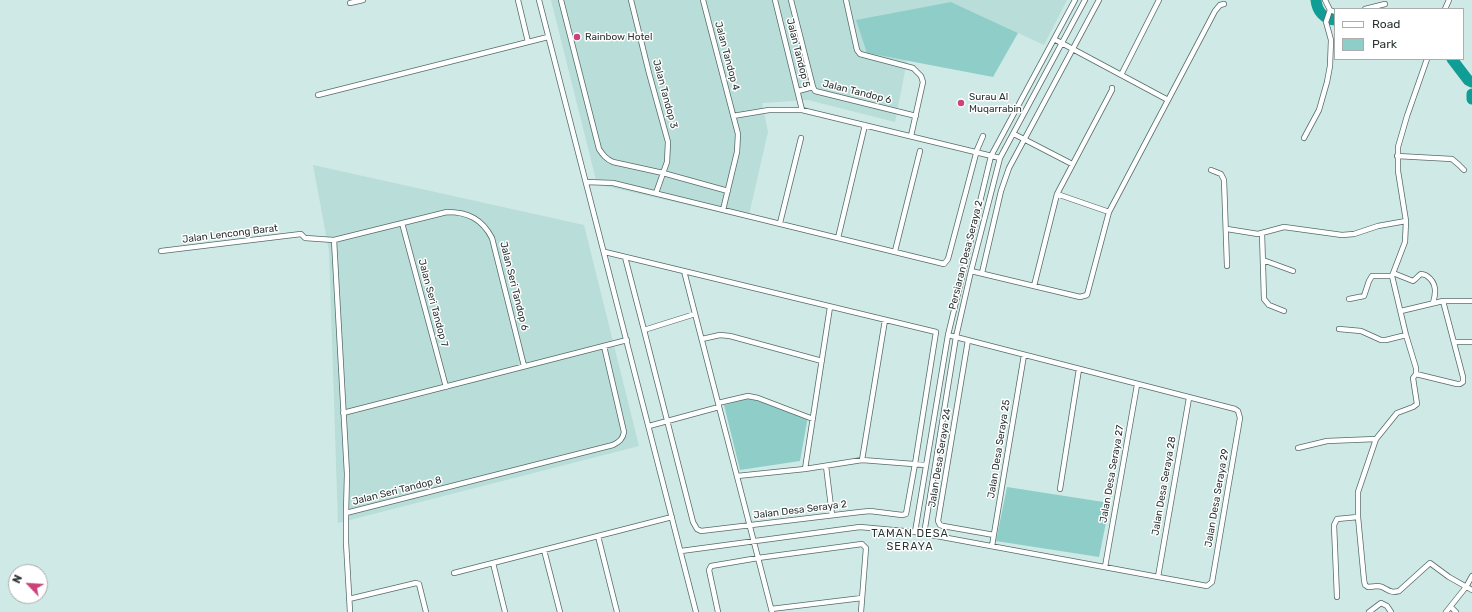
<!DOCTYPE html>
<html>
<head>
<meta charset="utf-8">
<style>
	body { margin:0 }
	#map { position:relative; width:1472px; height:612px; overflow:hidden; background:#cee9e6; font-family:Rubik,sans-serif }
	canvas { display:block }
	.legend { position:absolute; left:1334px; top:8px; width:130px; height:52px; box-sizing:border-box; background:#fff; border:1px solid #aaaead; margin:0; padding:5px 7px; list-style:none; font-size:12px; color:#2a3433 }
	.legend li { display:flex; align-items:center; gap:8px; height:20px }
	.legend b { width:20px; border:1px solid #aaaead }
	.north { position:absolute; left:8px; top:564px; width:40px; height:40px; box-sizing:border-box; background:#fff; border:1px solid #aaaead; border-radius:50%; rotate:295deg; font-size:11px; font-weight:700; line-height:16px; text-align:center; color:#2a3433 }
	.north::after { content:''; display:block; margin:auto; width:14px; height:18px; background:#cc427b; clip-path:polygon(50% 0,100% 100%,50% 72%,0 100%) }
</style>
</head>
<body>
<div id="map">
<canvas width="1472" height="612"></canvas>
<ul class="legend">
<li><b style="height:5px;background:#fff"></b>Road</li>
<li><b style="height:11px;background:#8fcec8"></b>Park</li>
</ul>
<div class="north">N</div>
</div>
<script>
const ctx = document.querySelector('canvas').getContext('2d');
ctx.lineJoin = 'round';
function fillPath(path, color) { ctx.fillStyle = color; ctx.fill(path, 'evenodd'); }
function trace(path, color, width, dash) { ctx.strokeStyle = color; ctx.lineWidth = width; ctx.lineCap = dash ? 'butt' : 'round'; ctx.setLineDash(dash || []); ctx.stroke(path); }
function label(font, color, halo, rows, align = 'center') {
  ctx.font = font + ' Rubik,sans-serif'; ctx.lineWidth = 3; ctx.setLineDash([]); ctx.textBaseline = 'middle'; ctx.strokeStyle = halo; ctx.fillStyle = color; for (const [text, x, y, turn = 0] of rows) {
    ctx.save(); ctx.translate(x, y); ctx.rotate((+turn || 0) * Math.PI / 180); ctx.textAlign = isNaN(turn) ? turn : align; if (halo) ctx.strokeText(text, 0, 0); ctx.fillText(text, 0, 0); ctx.restore();
  }
}
fillPath(new Path2D(`
	M551,0H1067L1044,45L951,2L868,53L907,61L895,122L808,100L762,103L768,132L748,219L597,184Z
	M313,165L584,225L639,446L338,523L329,251Z`), '#b9ddd9');
fillPath(new Path2D(`
	M951,2L1018,33L993,77L867,53L856,20Z
	M748,398L808,416L800,461L740,470L724,405Z
	M1007,487L1110,503L1099,557L996,541Z`), '#8fcec8');
trace(new Path2D(`
	M1316,0C1317,11 1324,19 1335,20
	M1452,59L1468,80L1472,82
	M1472,94V99`), '#109d95', 11);
const minor = new Path2D(`
	M518,0L528,42
	M539,0L696,612
	M561,0L599,149C603,155 606,159 613,162L663,173L728,191
	M631,0L649,73L668,142L667,162L656,193
	M703,0L738,134L737,152L723,210
	M775,0L802,110
	M791,0L813,87L815,91L916,116
	M846,0L857,50L860,54L913,68L921,76L923,82L911,136
	M1325,0L1330,10L1335,12
	M350,3L363,0
	M1365,9L1385,4
	M1445,9L1449,0
	M1054,39L1168,100
	M1427,59L1407,116L1398,147V171L1406,221L1405,242L1392,276L1406,335L1416,368V374L1413,378L1417,404L1413,407L1397,413L1376,439L1358,492V517L1364,580L1365,585L1368,587C1371,587 1375,586 1378,586C1387,587 1388,594 1399,591L1430,563L1449,577L1472,590
	M1121,75L1159,0
	M798,91L813,87
	M318,95L548,37
	M733,116L769,110H802L1000,158
	M1014,134L1072,164
	M1304,138L1319,110L1327,82L1330,66L1331,40L1326,22L1330,10
	M1397,156L1452,159L1459,165L1464,170
	M1211,170L1221,174L1224,180L1227,266
	M586,182L613,183L944,264L948,259L977,150L983,136
	M1057,194L1109,212
	M402,223L446,387
	M780,223L801,138
	M1227,229L1258,234L1284,227L1342,235L1354,234L1378,226L1406,221
	M1262,233L1264,299L1269,305L1284,311
	M838,238L865,125
	M334,240L347,474L346,513L613,445C619,442 623,439 624,432L604,346
	M161,251L301,234L305,238L334,240L447,212C468,212 482,219 492,238L524,366
	M895,251L920,151
	M605,252L936,332L915,464L906,514L902,515L870,511L860,512L701,531L697,529L693,522L644,330L695,314
	M625,257L644,330
	M1263,260L1293,271
	M684,271L772,612
	M971,271L1080,297L1087,295L1109,212L1215,11L1220,5L1224,4
	M982,273L1001,191L1009,168L1099,0
	M1393,273L1413,281C1416,279 1419,275 1421,274C1422,274 1426,275 1427,276C1437,283 1436,293 1433,303
	M1034,286L1057,194L1112,90V88
	M1349,299L1364,296L1369,281L1372,276H1392
	M1401,311L1443,301H1472
	M1339,329L1361,331L1381,340H1386L1406,335
	M702,339L720,335L730,336L822,361
	M968,340L938,521L940,525L943,526L994,535
	M1455,342H1472
	M1416,374L1457,384H1460L1463,382V377L1443,301
	M718,403L748,396L758,398L813,419
	M343,413L627,340
	M649,426L719,407
	M1298,448L1327,441L1376,439
	M862,460L885,320
	M826,466L832,515
	M805,469L830,307
	M737,476L805,469L862,460L926,465
	M1060,489L1079,369
	M346,513V542L350,612
	M915,532L948,335L991,156L1075,0
	M924,534L956,337L971,271L1000,158L1085,0
	M598,536L617,612
	M992,546L1024,355
	M544,550L560,612
	M681,551L860,527L915,532L1207,586L1212,582L1240,418L1238,411L1235,409L948,335
	M493,563L505,612
	M1105,567L1137,385
	M454,573L672,517
	M1158,577L1189,398
	M1337,597L1334,525L1337,519L1358,517
	M349,599L416,583L419,584L426,612
	M1451,607L1456,612
	M771,609L862,598
	M718,612L709,570L711,566L758,558L862,544L866,548L861,612
	M1369,612L1381,603L1387,606L1391,612
	M1446,612L1466,587L1472,576`);
trace(minor, '#556c6a', 6);
trace(minor, '#fff', 4.5);
for (const [x, y, r, color] of [
	[577,37,4,"#cc427b"],
	[961,103,4,"#cc427b"]
]) { const dot = new Path2D(); dot.arc(x, y, r, 0, 2 * Math.PI); ctx.fillStyle = color; ctx.fill(dot); trace(dot, '#fff', 1.5); }
label('10px', '#2a3433', '#fff', [
	["Rainbow Hotel",585,37],
	["Surau Al",969,97],
	["Muqarrabin",969,109]
], 'left');
label('10px', '#2a3433', '#fff', [
	["Jalan Tandop 5",798,53,76],
	["Jalan Tandop 4",727,56,75],
	["Jalan Tandop 6",857,92,14],
	["Jalan Tandop 3",665,94,75],
	["Jalan Lencong Barat",230,234,-7],
	["Persiaran Desa Seraya 2",966,255,-76],
	["Jalan Seri Tandop 6",514,286,76],
	["Jalan Seri Tandop 7",433,303,75],
	["Jalan Desa Seraya 25",999,449,-81],
	["Jalan Desa Seraya 24",940,458,-81],
	["Jalan Desa Seraya 27",1112,474,-80],
	["Jalan Desa Seraya 28",1164,486,-80],
	["Jalan Seri Tandop 8",397,491,-14],
	["Jalan Desa Seraya 29",1217,498,-80],
	["Jalan Desa Seraya 2",800,510,-7]
]);
ctx.letterSpacing = '1px';
label('11px', '#2a3433', '#fff', [
	["TAMAN DESA",910,534],
	["SERAYA",910,547]
]);
ctx.letterSpacing = '0px';
</script>
</body>
</html>
